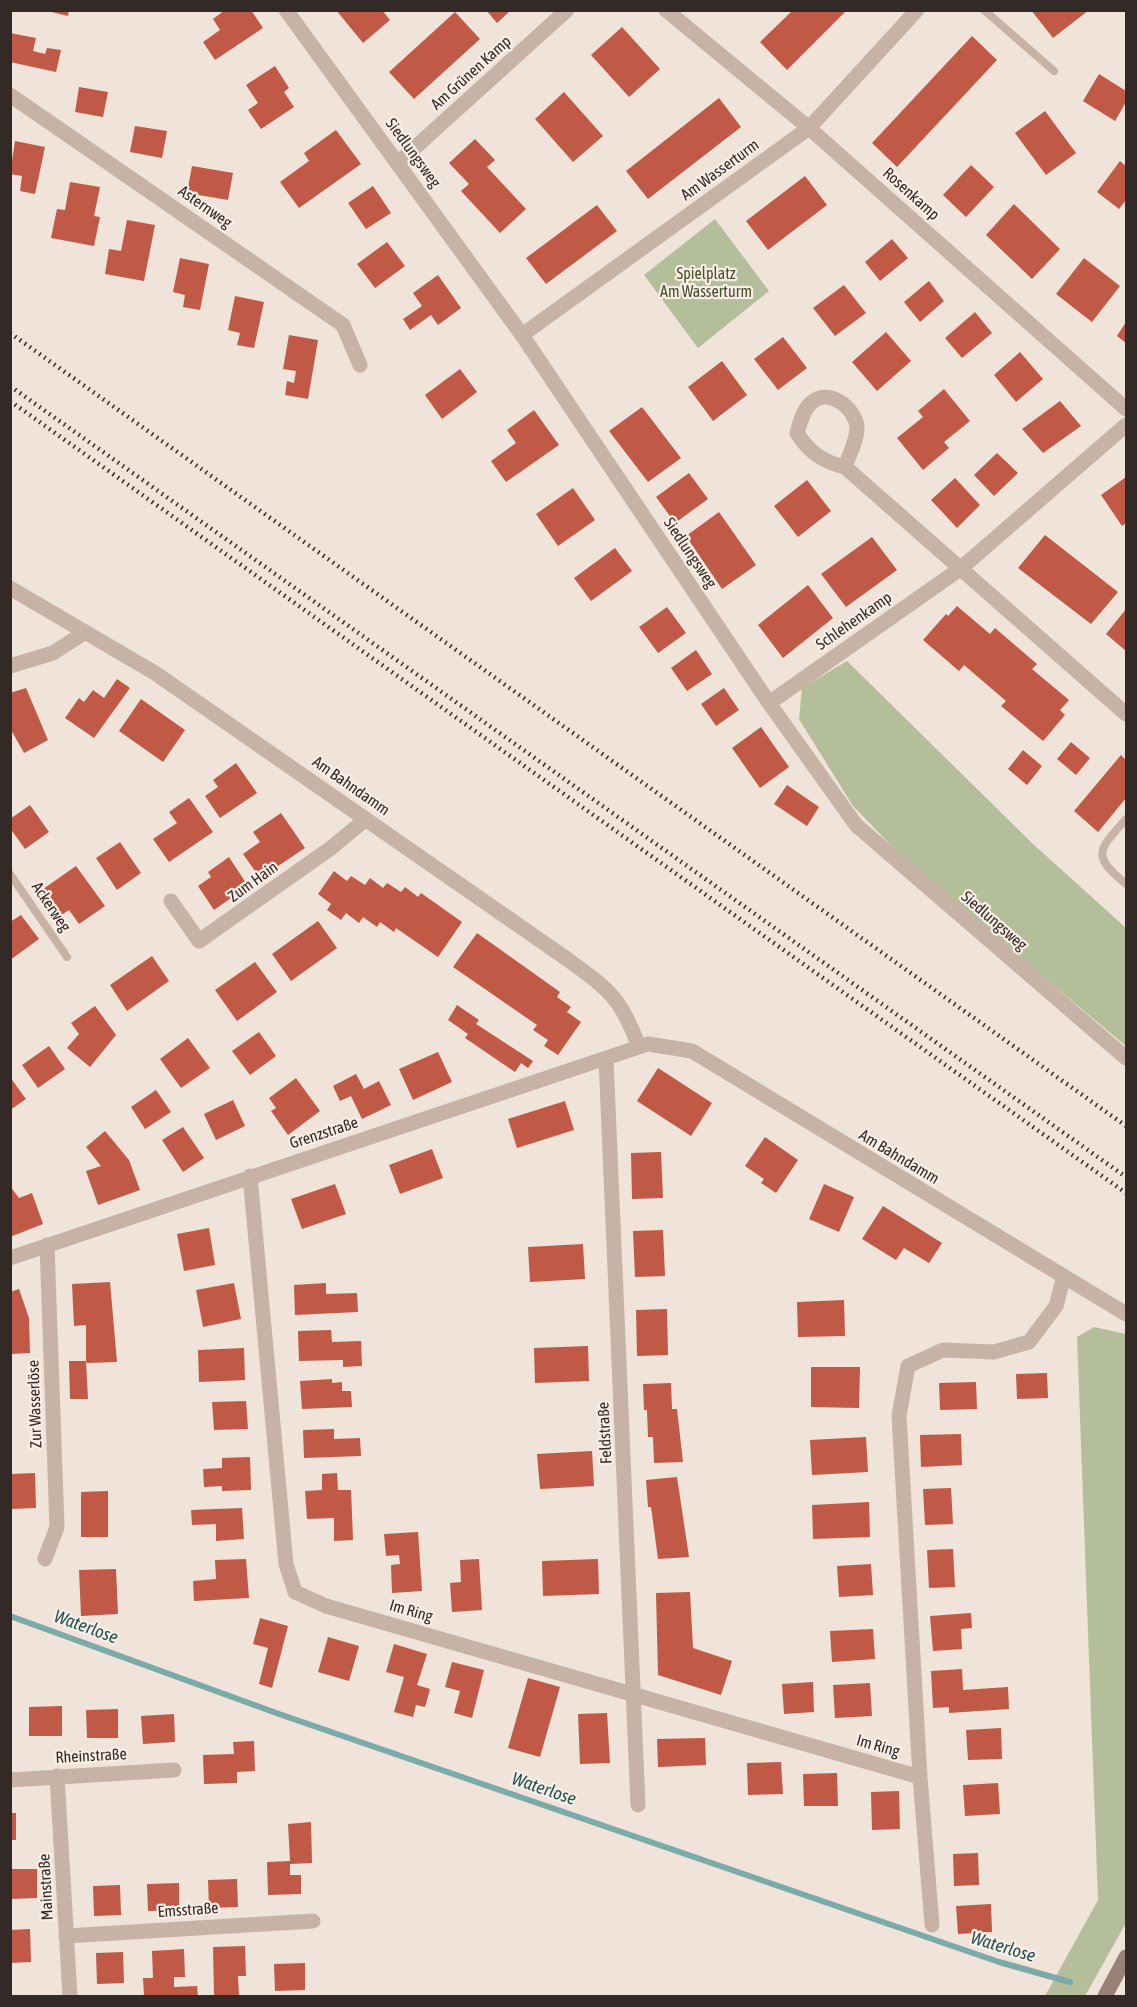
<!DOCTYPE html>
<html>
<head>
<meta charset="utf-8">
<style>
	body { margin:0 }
	#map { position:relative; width:1137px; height:2007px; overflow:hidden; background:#f0e3d9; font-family:"Asap Condensed",sans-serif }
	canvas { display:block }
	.frame { position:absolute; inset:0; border:12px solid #332926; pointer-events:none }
</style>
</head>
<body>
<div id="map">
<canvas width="1137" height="2007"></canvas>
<div class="frame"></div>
</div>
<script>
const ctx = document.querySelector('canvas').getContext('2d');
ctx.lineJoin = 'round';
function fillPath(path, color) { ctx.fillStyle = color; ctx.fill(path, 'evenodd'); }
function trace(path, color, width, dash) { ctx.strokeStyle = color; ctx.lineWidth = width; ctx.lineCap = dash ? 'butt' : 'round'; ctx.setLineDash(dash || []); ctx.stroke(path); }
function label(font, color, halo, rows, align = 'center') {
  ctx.font = font + ' "Asap Condensed",sans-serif'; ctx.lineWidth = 4.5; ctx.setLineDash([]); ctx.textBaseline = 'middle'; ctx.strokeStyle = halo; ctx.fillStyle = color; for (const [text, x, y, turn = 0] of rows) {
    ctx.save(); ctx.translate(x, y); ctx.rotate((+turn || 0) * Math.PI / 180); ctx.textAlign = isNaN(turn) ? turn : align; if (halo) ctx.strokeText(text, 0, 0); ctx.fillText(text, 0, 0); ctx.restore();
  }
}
fillPath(new Path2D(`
	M715,219L769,291L698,348L644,275Z
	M847,661L1033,844L1126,928V1046L914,869L853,806L799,719L802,688Z
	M1094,1327L1126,1334V1923L1085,1996H1045L1098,1900L1077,1337Z`), '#b5be9a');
trace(new Path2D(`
	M10,1616L279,1714L999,1962L1070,1982`), '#7aaba9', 6);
fillPath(new Path2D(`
	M43,10H69L68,16Z
	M225,10H251L263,28L215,60L203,42L220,30L213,19Z
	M336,10H382L390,20L363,43Z
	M486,10H511L497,23Z
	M793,10H847L787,70L760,42Z
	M1031,10H1089L1053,38Z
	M455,12L480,39L414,99L389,72Z
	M622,27L660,69L629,97L591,55Z
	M10,33L36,38L33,51L45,54L47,48L61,50L56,72L10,62Z
	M972,36L997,60L897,167L872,143Z
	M275,66L289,88L284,92L294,107L261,129L248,110L258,103L246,85Z
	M1099,74L1126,91V102L1115,121L1083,101Z
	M79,87L108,92L103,117L75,112Z
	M564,92L603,136L573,162L535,119Z
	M719,98L741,127L648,199L626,171Z
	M1045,111L1076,153L1046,175L1015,133Z
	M135,126L167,131L162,158L130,152Z
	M336,130L361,164L299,208L280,182L309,161L304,153Z
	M475,139L495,160L487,167L526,209L500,233L461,191L469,184L449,163Z
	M15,141L45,147L35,194L20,191L22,176L10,174Z
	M1120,161L1126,166V200L1119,209L1097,192Z
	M971,165L994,187L966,217L943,195Z
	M192,166L233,173L228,200L187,193Z
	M805,176L827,205L768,250L746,221Z
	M70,182L100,187L94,216L100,217L94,246L51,238L57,209L65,210Z
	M373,186L391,213L366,229L348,203Z
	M1014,204L1060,249L1032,279L986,235Z
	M597,205L617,231L546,284L526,258Z
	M127,220L155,225L144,281L105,274L109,249L121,251Z
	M892,239L908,258L880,281L865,262Z
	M387,242L405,266L375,288L357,264Z
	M180,258L209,264L200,310L183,307L185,295L173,292Z
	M1084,258L1120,286L1092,322L1056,294Z
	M438,275L461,308L438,325L431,315L410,330L403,319L422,306L413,293Z
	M929,281L944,301L920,322L904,302Z
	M844,285L866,313L835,336L813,308Z
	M235,296L264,302L254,348L237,345L240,333L228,330Z
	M975,312L992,333L962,358L945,338Z
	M1126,322V343L1117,336Z
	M886,332L911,361L877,391L852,362Z
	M289,335L318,340L308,399L285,395L287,381L294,383L296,371L283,369Z
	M783,337L807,368L778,390L754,359Z
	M1020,352L1043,379L1016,402L994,375Z
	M722,361L747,395L713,421L688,387Z
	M460,369L477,392L442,419L425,395Z
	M944,389L970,421L944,442L949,448L923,470L897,438L923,417L918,411Z
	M1060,401L1081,426L1043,453L1022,429Z
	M642,407L681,458L648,482L609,431Z
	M534,410L559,445L506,482L491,461L516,443L507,430Z
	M997,453L1018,473L994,496L974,475Z
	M689,473L708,499L675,523L656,497Z
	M1126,477V523L1122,526L1101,495Z
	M955,478L980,505L957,528L931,500Z
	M807,480L831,511L798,537L774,506Z
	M573,488L595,520L558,546L536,514Z
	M719,512L756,565L722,589L686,536Z
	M1045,535L1118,592L1091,624L1018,568Z
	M872,537L897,570L846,607L821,574Z
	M615,548L632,571L591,601L574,578Z
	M808,585L833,618L783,658L758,625Z
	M957,606L990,634L995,628L1037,664L1032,669L1069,700L1060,710L1065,715L1043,741L1001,706L1006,701L964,665L959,671L923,640L946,614L948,616Z
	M667,607L686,633L658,653L639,627Z
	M1126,609V651L1106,634Z
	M696,650L712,674L687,691L671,668Z
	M117,679L130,688L94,738L65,718L79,698L84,702L93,690L104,698Z
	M26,688L48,740L24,753L10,728V693Z
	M724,688L739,710L716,726L701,704Z
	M141,699L185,730L163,762L119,731Z
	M761,727L789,767L760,788L732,748Z
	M1071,742L1090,758L1076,775L1057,759Z
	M1023,750L1042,766L1027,785L1008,769Z
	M1121,755L1126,760V798L1098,832L1074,811Z
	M236,763L257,793L220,818L205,796L218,787L213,780Z
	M787,785L819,807L807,826L774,804Z
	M189,798L213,832L169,862L153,839L177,823L169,812Z
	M30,805L49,832L25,849L10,828V819Z
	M281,813L305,848L260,878L243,854L260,842L253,832Z
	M120,842L141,873L117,890L96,858Z
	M229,857L248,886L214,910L198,886L211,877L208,872Z
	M76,866L105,906L79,924L69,910L54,920L36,894Z
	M334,871L347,881L351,876L365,885L370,878L383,888L387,883L401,892L405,887L418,897L421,893L462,922L438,957L396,928L394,932L380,922L377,927L363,917L359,923L346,913L341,920L327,910L331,904L318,894Z
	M21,915L39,939L10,960V922Z
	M318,921L337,948L291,981L272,954Z
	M477,933L560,992L557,997L571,1007L567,1012L581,1022L558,1055L544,1046L548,1040L533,1030L537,1025L453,967Z
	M152,956L169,981L127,1011L110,985Z
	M255,962L277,992L237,1021L215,990Z
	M457,1005L479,1020L476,1024L533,1061L528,1068L521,1063L515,1072L465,1038L468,1034L448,1020Z
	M95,1006L116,1035L90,1067L67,1048L79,1034L71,1023Z
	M259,1032L276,1056L250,1075L232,1051Z
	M188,1038L210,1068L181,1088L160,1059Z
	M49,1046L65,1069L38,1088L22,1065Z
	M438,1052L452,1082L413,1100L399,1069Z
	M658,1068L712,1103L691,1136L637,1101Z
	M356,1074L364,1089L379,1081L391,1105L362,1119L351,1096L340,1101L333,1086Z
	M10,1077L26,1099L10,1110Z
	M296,1078L320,1111L288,1135L271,1111L276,1108L269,1098Z
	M156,1090L171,1112L145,1129L131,1107Z
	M233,1100L245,1126L216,1140L204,1114Z
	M565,1101L574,1130L517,1148L508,1119Z
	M183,1127L204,1158L183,1172L162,1140Z
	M105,1131L129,1160L140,1190L98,1205L86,1171L101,1166L86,1147Z
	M765,1137L798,1160L776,1193L761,1183L764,1179L745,1166Z
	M432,1149L443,1178L400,1194L389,1165Z
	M661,1152L663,1198L632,1199L631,1153Z
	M335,1184L346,1214L302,1229L291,1199Z
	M824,1184L854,1197L839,1232L809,1219Z
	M10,1186L19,1198L32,1193L43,1224L10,1237Z
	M883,1206L942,1243L929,1263L904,1248L896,1260L862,1239Z
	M209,1228L215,1265L184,1271L177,1234Z
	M663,1230L665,1276L635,1277L633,1231Z
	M583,1244L585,1279L530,1282L528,1247Z
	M110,1282L117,1362L87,1363L86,1361L88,1399H70L69,1361H86V1325L74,1326L72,1284Z
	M234,1283L241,1319L203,1327L196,1290Z
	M326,1283V1294L357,1293L358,1312L295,1315L294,1285Z
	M19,1289L29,1318L30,1353L10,1354V1292Z
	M844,1300L845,1336L798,1337L797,1302Z
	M667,1309L668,1355L637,1356L636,1310Z
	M331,1330L332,1342L361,1341L362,1366L343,1367V1360L299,1361L298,1331Z
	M588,1346L589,1381L535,1383L534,1348Z
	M244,1348L245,1380L199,1382L198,1350Z
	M811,1367H860L859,1408L811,1407Z
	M1047,1373L1048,1398L1017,1399L1016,1374Z
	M332,1379V1383L342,1382V1391H351L352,1407L302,1409L300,1381Z
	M976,1382L977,1409L940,1410L939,1383Z
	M671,1383L672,1409H677L683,1462L654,1463L653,1437H648L647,1410H644L643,1384Z
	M246,1401L248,1429L214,1430L212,1402Z
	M334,1429V1439L360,1438L361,1456L304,1458L303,1430Z
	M961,1434L962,1465L921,1467L920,1435Z
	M866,1437L868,1472L812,1475L810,1440Z
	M592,1451L594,1486L540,1489L537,1454Z
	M250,1457L251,1490L222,1491V1486L204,1487L203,1469L222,1468V1458Z
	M35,1473L36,1508L10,1509V1474Z
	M337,1473L338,1490H351L353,1540L334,1541V1518L307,1519L305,1491L322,1490V1474Z
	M677,1477L689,1557L658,1559L651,1507H648L646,1480Z
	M951,1488L953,1524L925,1525L923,1489Z
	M108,1491V1537H81V1492Z
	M869,1502L870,1537L813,1539L812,1505Z
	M242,1508L244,1539L216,1541V1524L192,1525L191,1510Z
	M418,1532L422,1591L392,1593L391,1565L400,1564L399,1555L386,1556L384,1534Z
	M953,1549L955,1587L929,1588L927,1550Z
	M246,1559L249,1598L194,1601L193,1581L216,1579L215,1560Z
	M479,1559L482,1610L452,1612L450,1583L461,1582L460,1560Z
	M598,1559L599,1594L543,1596L542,1561Z
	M871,1564L873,1595L839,1597L837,1566Z
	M116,1569L118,1614L81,1616L79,1570Z
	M690,1592L693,1648L732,1661L721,1695L658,1675L656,1593Z
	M971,1613L972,1628L961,1629L962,1649L933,1651L930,1616Z
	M260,1618L288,1626L272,1688L259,1684L268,1648L253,1644Z
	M873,1629L875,1659L832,1662L830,1631Z
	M328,1637L359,1646L349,1681L318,1672Z
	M394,1644L427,1654L417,1685L430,1689L425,1707L416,1705L413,1717L394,1712L404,1677L386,1672Z
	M452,1662L484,1670L472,1718L454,1713L460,1691L445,1687Z
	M962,1669L963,1690L1008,1687L1009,1709L949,1713V1707L933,1708L931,1671Z
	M528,1678L560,1687L540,1757L508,1748Z
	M813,1682L814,1712L784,1714L782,1684Z
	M870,1683L872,1716L835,1718L833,1685Z
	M62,1706V1736H29V1707Z
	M118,1709V1738H87L86,1710Z
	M607,1713L610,1763L580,1764L578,1714Z
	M174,1714L175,1742L143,1744L141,1716Z
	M1001,1728L1002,1759L968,1760L966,1730Z
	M705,1738L706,1765L658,1767L657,1739Z
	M254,1741L255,1771L237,1772V1783L204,1784L203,1755L234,1754L233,1742Z
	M781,1762L783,1794L748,1795L747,1763Z
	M837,1773L838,1806H804L803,1774Z
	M998,1783L1000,1814L965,1816L963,1785Z
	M899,1791L900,1829L872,1830L871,1792Z
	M10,1813H16V1840H10Z
	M311,1822L312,1863L290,1864V1875H301V1894L268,1895L267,1862L290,1861L288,1824Z
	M978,1853L979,1885L954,1886L953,1854Z
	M10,1869H37V1898L10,1899Z
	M237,1879L238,1907L209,1908L208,1880Z
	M179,1883V1910L148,1911L147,1884Z
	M120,1885L121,1915L94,1916L93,1886Z
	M991,1904L992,1932L958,1934L956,1906Z
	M30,1929L31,1962L10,1963V1930Z
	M245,1946L246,1976H238L239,1996H214L213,1947Z
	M184,1949L185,1977H174V1987L197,1986L198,1996H144L143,1978H153L152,1951Z
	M123,1952L124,1983L97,1984L96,1953Z
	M305,1963V1990L275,1991L274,1964Z`), '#c05a47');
trace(new Path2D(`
	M984,10L1054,71
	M1126,819C1099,850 1090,855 1126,884
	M10,874L67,957`), '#c7b2a6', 8);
trace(new Path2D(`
	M286,10L522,335L769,703L856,825L1126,1058
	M666,10L809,128L1126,409
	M10,95L343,325L360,365
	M399,162L567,10
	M522,335L809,128L917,10
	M845,467C849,455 858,438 857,426C854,407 828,387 811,403C803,410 800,423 797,433C809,452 823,462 845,467L1126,714
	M10,588L155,673L567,959C609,990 620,996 639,1047
	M10,666L53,653L84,633
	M769,703L960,569L1126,425
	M171,901L199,941L331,848L366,819
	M606,1059L638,1805
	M250,1176L286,1564L295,1592L326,1606L920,1777
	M10,1258L648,1044L692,1051L1126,1314
	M45,1559L57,1527L47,1245
	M57,1776L70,1996
	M10,1780L174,1770
	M932,1925L920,1777L899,1416L908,1366L943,1350L994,1352L1029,1342L1056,1306L1064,1276
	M66,1936L313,1921`), '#c7b2a6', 15);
trace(new Path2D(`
	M1105,1996L1126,1957`), '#9a8177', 15);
trace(new Path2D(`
	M10,333L1126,1126
	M10,386L1126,1177
	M10,401L1126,1193`), '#332926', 4.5, [1.5, 4.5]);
label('16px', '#332926', '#f8eee5', [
	["Am Grünen Kamp",471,73,-42],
	["Siedlungsweg",413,153,54],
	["Am Wasserturm",720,170,-36],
	["Rosenkamp",911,194,42],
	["Asternweg",205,207,35],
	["Siedlungsweg",690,553,56],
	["Schlehenkamp",854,621,-35],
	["Am Bahndamm",351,786,35],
	["Zum Hain",253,882,-36],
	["Ackerweg",51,907,56],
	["Siedlungsweg",994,921,41],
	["Grenzstraße",324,1133,-18],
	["Am Bahndamm",899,1157,31],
	["Zur Wasserlöse",35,1404,-92],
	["Feldstraße",605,1433,-93],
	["Im Ring",411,1611,16],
	["Im Ring",878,1746,16],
	["Rheinstraße",91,1756,-3],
	["Mainstraße",46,1887,-93],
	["Emsstraße",188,1910,-4]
]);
label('16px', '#46502b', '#f8eee5', [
	["Spielplatz",706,274],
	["Am Wasserturm",706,292]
]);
label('italic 18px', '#1e5252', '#f8eee5', [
	["Waterlose",86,1627,20],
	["Waterlose",544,1789,19],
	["Waterlose",1003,1947,17]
]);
</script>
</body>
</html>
